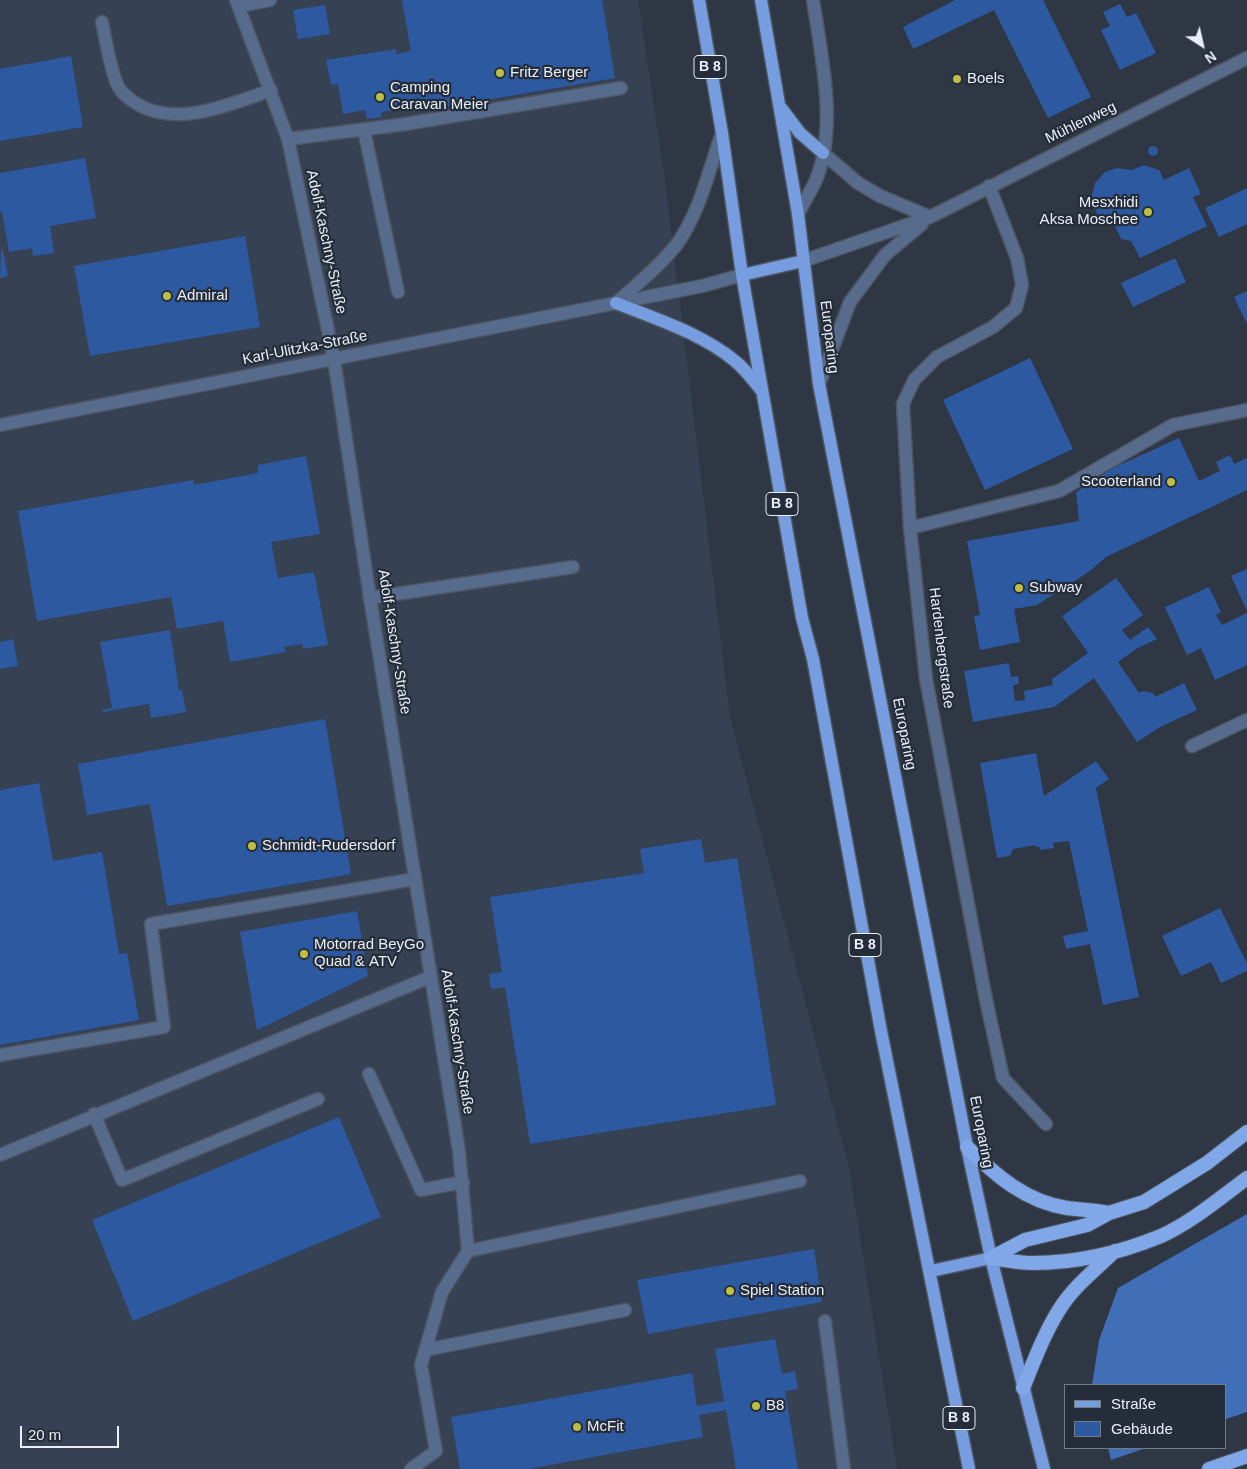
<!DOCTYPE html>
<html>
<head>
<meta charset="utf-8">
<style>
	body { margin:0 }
	#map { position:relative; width:1247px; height:1469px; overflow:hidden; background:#2f3744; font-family:Arial,sans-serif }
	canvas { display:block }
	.legend { position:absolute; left:1064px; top:1384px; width:162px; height:65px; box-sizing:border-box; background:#252d3a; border:1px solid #737b86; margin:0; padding:6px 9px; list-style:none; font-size:15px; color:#e9eff7 }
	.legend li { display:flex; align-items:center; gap:10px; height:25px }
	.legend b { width:25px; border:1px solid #737b86 }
	.north { position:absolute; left:1177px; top:20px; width:50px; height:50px; -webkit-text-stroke:4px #252d3a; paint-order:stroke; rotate:145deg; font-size:14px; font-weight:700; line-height:20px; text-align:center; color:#e9eff7 }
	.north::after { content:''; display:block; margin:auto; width:18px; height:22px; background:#e9eff7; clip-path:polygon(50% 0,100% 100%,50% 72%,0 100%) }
	.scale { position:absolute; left:20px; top:1426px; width:99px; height:22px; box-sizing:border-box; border:2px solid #e9eff7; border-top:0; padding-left:6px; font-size:15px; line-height:18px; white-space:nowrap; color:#e9eff7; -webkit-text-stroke:4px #252d3a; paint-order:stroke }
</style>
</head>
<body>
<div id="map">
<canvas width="1247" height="1469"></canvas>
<ul class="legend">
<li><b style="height:6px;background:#759ddf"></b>Straße</li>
<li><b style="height:14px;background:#2d59a1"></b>Gebäude</li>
</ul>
<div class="north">N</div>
<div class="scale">20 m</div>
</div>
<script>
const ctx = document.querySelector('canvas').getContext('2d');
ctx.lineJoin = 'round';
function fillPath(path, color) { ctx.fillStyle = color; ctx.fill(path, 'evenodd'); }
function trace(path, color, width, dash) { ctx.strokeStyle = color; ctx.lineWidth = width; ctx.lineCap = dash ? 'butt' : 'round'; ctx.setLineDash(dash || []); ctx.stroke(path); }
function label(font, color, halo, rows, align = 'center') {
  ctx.font = font + ' Arial,sans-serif'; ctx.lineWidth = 4.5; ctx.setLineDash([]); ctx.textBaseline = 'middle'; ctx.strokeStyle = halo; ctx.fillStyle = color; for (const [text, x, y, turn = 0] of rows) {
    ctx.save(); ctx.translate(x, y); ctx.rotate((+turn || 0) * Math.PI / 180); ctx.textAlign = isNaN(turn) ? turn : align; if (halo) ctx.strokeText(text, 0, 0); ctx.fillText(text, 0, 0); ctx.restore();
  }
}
fillPath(new Path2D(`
	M0,0H638L665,181L730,717L849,1168L897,1469H0Z`), '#364153');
fillPath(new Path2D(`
	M1247,1214V1412L1226,1419V1385H1092L1099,1340L1118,1288Z
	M1108,1448H1146L1111,1460Z`), '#406eb7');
fillPath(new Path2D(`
	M402,0H602L615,78L421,111L419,98L404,101L405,108L381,112V117L367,119L365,110L343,114L338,84L331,85L326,60L396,49V54L411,51Z
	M955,0H1043L1091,97L1048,118L994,10L913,49L903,27Z
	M1120,4L1127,17L1136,13L1156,53L1120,70L1101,30L1110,26L1103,12Z
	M325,5L330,34L298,39L293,10Z
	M71,56L83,127L0,141V69Z
	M1148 151a5 5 0 1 1 10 0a5 5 0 1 1-10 0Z
	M85,158L96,218L50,226L54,253L33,256L32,248L9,252L2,212H0V173Z
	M1144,165L1159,170L1164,180L1189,168L1201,194L1193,197L1207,226L1140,258L1131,241L1121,239L1115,226L1105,222L1097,214L1091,198L1095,183L1105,172L1117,168L1132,170Z
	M1247,188V224L1219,237L1205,208Z
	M245,236L260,327L90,356L74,266Z
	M1,250H3L8,276L0,278Z
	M1175,258L1186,282L1133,307L1121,283Z
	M1247,291V324L1234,297Z
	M1030,358L1073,449L985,490L943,400Z
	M1179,438L1199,481L1220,471L1216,462L1230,455L1234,464L1247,458V490L1106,557L1090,571L1037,605L1014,609L1020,642L980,650L974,616L980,615L967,541L1079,521L1076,492L1113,468Z
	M306,456L320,534L271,542L278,578L314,572L328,645L303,649L302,644L284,647L286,652L230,662L223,621L177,629L171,597L37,621L18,511L193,480L194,485L258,473V465Z
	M1247,569V611L1231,576Z
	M1116,578L1143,615L1122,630L1130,640L1148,627L1157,639L1136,649L1118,662L1139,693L1142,691L1153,693L1155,697L1184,683L1197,710L1160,727L1137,742L1094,678L1054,707L973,722L964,671L1009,663L1011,677L1018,676L1019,684L1013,685L1015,701L1025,700L1024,691L1053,685L1052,679L1088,653L1062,616Z
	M1209,587L1221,612L1216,615L1222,625L1247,613V665L1215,680L1201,648L1187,655L1165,607Z
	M170,630L179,690H182L186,712L151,718L149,704L103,712L102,710L112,708L100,642Z
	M13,639L18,666L0,669V642Z
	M325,719L351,874L167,906L150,804L87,815L78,764Z
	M1036,753L1044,796L1096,761L1109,779L1096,788L1139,997L1103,1005L1090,944L1066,949L1063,936L1088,931L1069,841L1053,843L1054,848L1040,850V847H1036V845L1013,849L1010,856L997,858L980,763Z
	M39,783L53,861L102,852L119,954L127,953L139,1020L0,1045V790Z
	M701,839L705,863L737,858L776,1105L530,1144L505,987L491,989L489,974L502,972L490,897L644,873L640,849Z
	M1220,908L1247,964V971L1221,983L1211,962L1181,976L1162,936Z
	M357,911L368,976L257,1030L240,932Z
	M339,1117L381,1217L133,1321L92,1220Z
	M814,1249L822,1302L648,1334L637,1280Z
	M775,1339L782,1374L795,1371L798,1389L785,1391L798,1469H736L726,1410L699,1415L703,1437L528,1469H460L451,1417L692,1373L697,1406L724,1401L715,1349Z`), '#2d59a1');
const service = new Path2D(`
	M240,6L270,0
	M102,22C106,41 110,69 118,86C122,94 129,99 137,104C177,128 231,104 271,90
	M364,130L398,292
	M288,139L406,124L621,88
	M910,528L1059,491L1173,425L1247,410
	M370,598L573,567
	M0,1055L164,1027L151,924L415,879
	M369,1074L421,1190L463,1182
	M94,1114L122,1180L318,1099
	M0,1155L430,977
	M468,1251L800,1181
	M825,1321L844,1469
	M425,1350L625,1310
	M411,1469L436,1451L421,1365L442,1292`);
const minor = new Path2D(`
	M236,0L288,139L334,359L370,598L459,1151L468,1251L442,1292
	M823,153L858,183L880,196L930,217
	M989,186L1017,258L1022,285L1016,308L993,327L937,357L914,380L903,404L910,528L926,679L986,1000L1003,1078L1046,1124
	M798,214C804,202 811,191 816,180C838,127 821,54 813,0
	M803,261L930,217L1247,58
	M616,303C637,284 660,266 677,244C700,212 709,169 722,133
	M819,384L850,302L885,255L922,224
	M0,425L702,286L742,275
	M1192,746L1247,720`);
const primary = new Path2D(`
	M699,0L722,133L742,275L802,618L813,659L881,1031L969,1469
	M761,0L798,214L819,384L967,1147L991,1258L1044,1469
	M781,108L800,133L823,153
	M742,275L803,261
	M616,303C656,319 701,333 735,361C745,369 753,380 761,390
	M931,1271L991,1258`);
const trunk = new Path2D(`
	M967,1147C995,1175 1026,1202 1067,1208C1081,1210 1095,1210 1109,1213
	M991,1258L1025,1240L1087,1225L1109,1213L1144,1202L1207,1163L1247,1132
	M991,1258C1005,1260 1020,1263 1033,1263C1076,1263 1122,1252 1161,1236C1192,1222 1220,1198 1247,1178
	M1023,1388C1034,1361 1044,1334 1059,1310C1073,1287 1096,1269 1115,1251
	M1209,1469L1247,1456`);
trace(service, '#4d5461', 15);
trace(minor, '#4d5461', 15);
trace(primary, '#4d5461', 15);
trace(trunk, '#4d5461', 16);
trace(service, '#576b8c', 12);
trace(minor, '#576b8c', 12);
trace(primary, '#759ddf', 12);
trace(trunk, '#80a7e8', 14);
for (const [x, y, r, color] of [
	[500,73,5,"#bebf42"],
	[957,79,5,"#bebf42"],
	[380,97,5,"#bebf42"],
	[1148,212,5,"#bebf42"],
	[167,296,5,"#bebf42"],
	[1171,482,5,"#bebf42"],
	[1019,588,5,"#bebf42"],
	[252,846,5,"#bebf42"],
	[304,954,5,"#bebf42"],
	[730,1291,5,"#bebf42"],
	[756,1406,5,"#bebf42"],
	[577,1427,5,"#bebf42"]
]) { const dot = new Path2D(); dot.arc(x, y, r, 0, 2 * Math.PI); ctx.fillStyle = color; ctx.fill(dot); trace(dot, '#252d3a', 2); }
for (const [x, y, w] of [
	[710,67,32],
	[782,504,32],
	[865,945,32],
	[959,1418,32]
]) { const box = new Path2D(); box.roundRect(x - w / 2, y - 11.5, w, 23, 4); ctx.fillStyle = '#252d3a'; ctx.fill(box); trace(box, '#e9eff7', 1); }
label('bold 14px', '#e9eff7', null, [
	["B 8",710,67],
	["B 8",782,504],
	["B 8",865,945],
	["B 8",959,1418]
]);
label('15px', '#e9eff7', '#252d3a', [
	["Fritz Berger",510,73],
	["Boels",967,79],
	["Camping",390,88],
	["Caravan Meier",390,105],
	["Mesxhidi",1138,203,"right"],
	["Aksa Moschee",1138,220,"right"],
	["Admiral",177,296],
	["Scooterland",1161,482,"right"],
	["Subway",1029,588],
	["Schmidt-Rudersdorf",262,846],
	["Motorrad BeyGo",314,945],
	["Quad & ATV",314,962],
	["Spiel Station",740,1291],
	["B8",766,1406],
	["McFit",587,1427]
], 'left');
label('15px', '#e9eff7', '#252d3a', [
	["Mühlenweg",1081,123,-26],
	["Adolf-Kaschny-Straße",326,242,78],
	["Europaring",829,337,83],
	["Karl-Ulitzka-Straße",305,348,-11],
	["Adolf-Kaschny-Straße",394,642,81],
	["Hardenbergstraße",941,648,83],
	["Europaring",904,734,79],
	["Adolf-Kaschny-Straße",457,1042,81],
	["Europaring",981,1132,79]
]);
</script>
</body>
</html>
